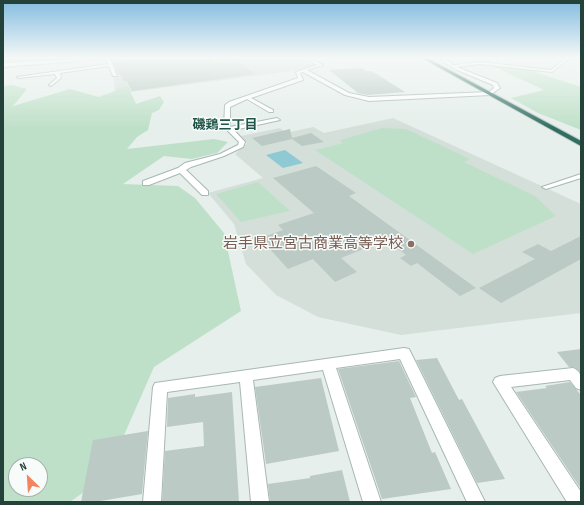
<!DOCTYPE html>
<html>
<head>
<meta charset="utf-8">
<style>
	body { margin:0 }
	#map { position:relative; width:584px; height:505px; overflow:hidden; background:#e6efeb; font-family:"Sofia Sans Condensed",sans-serif }
	canvas { display:block }
	.frame { position:absolute; inset:0; border:4px solid #24423a; pointer-events:none }
	.north { position:absolute; left:8px; top:457px; width:40px; height:40px; box-sizing:border-box; background:#f7fbf9; border:1px solid #a3b1ad; border-radius:50%; rotate:335deg; font-size:11px; font-weight:700; line-height:16px; text-align:center; color:#24423a }
	.north::after { content:''; display:block; margin:auto; width:14px; height:18px; background:#f4845f; clip-path:polygon(50% 0,100% 100%,50% 72%,0 100%) }
</style>
</head>
<body>
<div id="map">
<canvas width="584" height="505"></canvas>
<div class="frame"></div>
<div class="north">N</div>
</div>
<script>
const ctx = document.querySelector('canvas').getContext('2d');
ctx.lineJoin = 'round';
function fillPath(path, color) { ctx.fillStyle = color; ctx.fill(path, 'evenodd'); }
function trace(path, color, width, dash) { ctx.strokeStyle = color; ctx.lineWidth = width; ctx.lineCap = dash ? 'butt' : 'round'; ctx.setLineDash(dash || []); ctx.stroke(path); }
function label(font, color, halo, rows, align = 'center') {
  ctx.font = font + ' "Sofia Sans Condensed","Noto Sans JP",sans-serif'; ctx.lineWidth = 3; ctx.setLineDash([]); ctx.textBaseline = 'middle'; ctx.strokeStyle = halo; ctx.fillStyle = color; for (const [text, x, y, turn = 0] of rows) {
    ctx.save(); ctx.translate(x, y); ctx.rotate((+turn || 0) * Math.PI / 180); ctx.textAlign = isNaN(turn) ? turn : align; if (halo) ctx.strokeText(text, 0, 0); ctx.fillText(text, 0, 0); ctx.restore();
  }
}
fillPath(new Path2D(`
	M125,58H303L316,65L293,71L116,94L113,77L118,76L110,60Z
	M393,118L581,204V313L401,335L318,317L276,295L246,264L234,224L208,193L263,178L235,154L247,143L241,136L280,128L286,133L313,127L324,133Z`), '#d4dfda');
fillPath(new Path2D(`
	M14,58H49V62L3,69V60Z
	M204,58H282L210,64Z
	M490,65L529,70L581,87V130L538,113L511,98L544,90Z
	M12,85L27,89L13,106L70,89L99,97L128,86L136,104L160,96L164,102L159,110L152,113L148,130L137,137L127,149L214,139L228,142L217,153L192,159L164,156L123,184L178,186L195,198L224,233L241,311L154,367L106,476L70,502H3V86ZM16,465H40V489H16Z
	M382,128L406,129L470,159L464,162L535,196L556,216L473,254L315,150L343,143L340,140Z
	M258,182L290,211L241,222L216,194Z`), '#bfe0c8');
fillPath(new Path2D(`
	M285,150L303,163L283,168L266,155Z`), '#8ec9d4');
fillPath(new Path2D(`
	M138,58H213V64L237,61L255,74L132,91L127,81H124L121,75H119L113,62L139,59Z
	M362,68L366,71H372L405,92L368,95L358,93L329,70Z
	M290,129L292,138L311,133L324,142L302,146L292,139L262,146L252,138Z
	M316,166L356,193L349,196L476,288L460,296L417,263L411,266L400,258L406,255L386,240L341,258L357,272L335,282L313,259L288,269L260,238L283,230L278,225L314,213L273,178Z
	M581,236V259L501,303L479,288L535,259L522,252L538,244L551,251Z
	M581,349V373L574,367H569L557,352Z
	M437,358L459,400L462,399L505,479L477,483L416,360Z
	M399,361L416,397L410,398L432,453L435,452L451,489L382,499L338,369Z
	M321,378L339,451L266,464L255,387Z
	M570,382L581,395V489L516,392L547,388L545,386Z
	M232,392L239,502H162L165,451L204,446L203,422L167,427L168,398L195,394V397Z
	M148,431L142,494L95,502H81L93,440Z
	M342,470L350,502H270L268,484L310,478V476Z`), '#bbcac4');
const street = new Path2D(`
	M106,58H110L117,76H113L109,66L60,73L61,78L51,86L49,85L57,78L55,74L19,78L17,77L108,64Z
	M305,58H309L323,65L307,70L349,93L369,97L489,92L494,88L493,85L457,70L445,63L440,58H444L453,65L480,62L551,70L566,58H581V59L570,58L552,72L480,64L457,67L497,83L500,88L490,95L369,101L345,95L303,72L300,73L303,80L251,98L273,110V112H269L247,99L230,107V127L277,118L280,120L234,130L245,142L243,147L224,156L191,167L186,170L208,191V195H202L180,173L149,185H143V181L178,168L185,163L220,154L238,145L239,142L224,127L225,105L229,102L298,78L296,72L317,65Z
	M581,174V178L546,189L542,187Z
	M404,348L409,349L485,502H467L400,359L336,368L381,502H363L323,370L253,380L269,502H251L240,382L167,392L161,502H143L153,387L155,383Z
	M573,368C583,372 581,381 581,390L576,388L570,380L511,387L581,492V502H567L493,382L495,378L500,376Z`);
const secondary = new Path2D(`
	M98,58H117L3,67V63Z`);
const highway = new Path2D(`
	M422,58H427L581,141V146Z`);
trace(street, '#a8b8b2', 2);
trace(secondary, '#a4bbb3', 2);
trace(highway, '#c2cac8', 2);
fillPath(street, '#fff');
fillPath(secondary, '#fff');
fillPath(highway, '#2f6f62');
const sky = ctx.createLinearGradient(0, 0, 0, 128);
sky.addColorStop(0, '#84bce0');
sky.addColorStop(0.45, '#f4f8f6');
sky.addColorStop(1, '#f4f8f600');
ctx.fillStyle = sky;
ctx.fillRect(0, 0, 584, 128);
for (const [x, y, r, color] of [
	[411,244,4,"#8d6e63"]
]) { const dot = new Path2D(); dot.arc(x, y, r, 0, 2 * Math.PI); ctx.fillStyle = color; ctx.fill(dot); trace(dot, '#f7fbf9', 1.5); }
label('bold 13px', '#1f5548', '#f7fbf9', [
	["磯鶏三丁目",225,126]
]);
label('15px', '#785e54', '#f7fbf9', [
	["岩手県立宮古商業高等学校",403,244]
], 'right');
</script>
</body>
</html>
